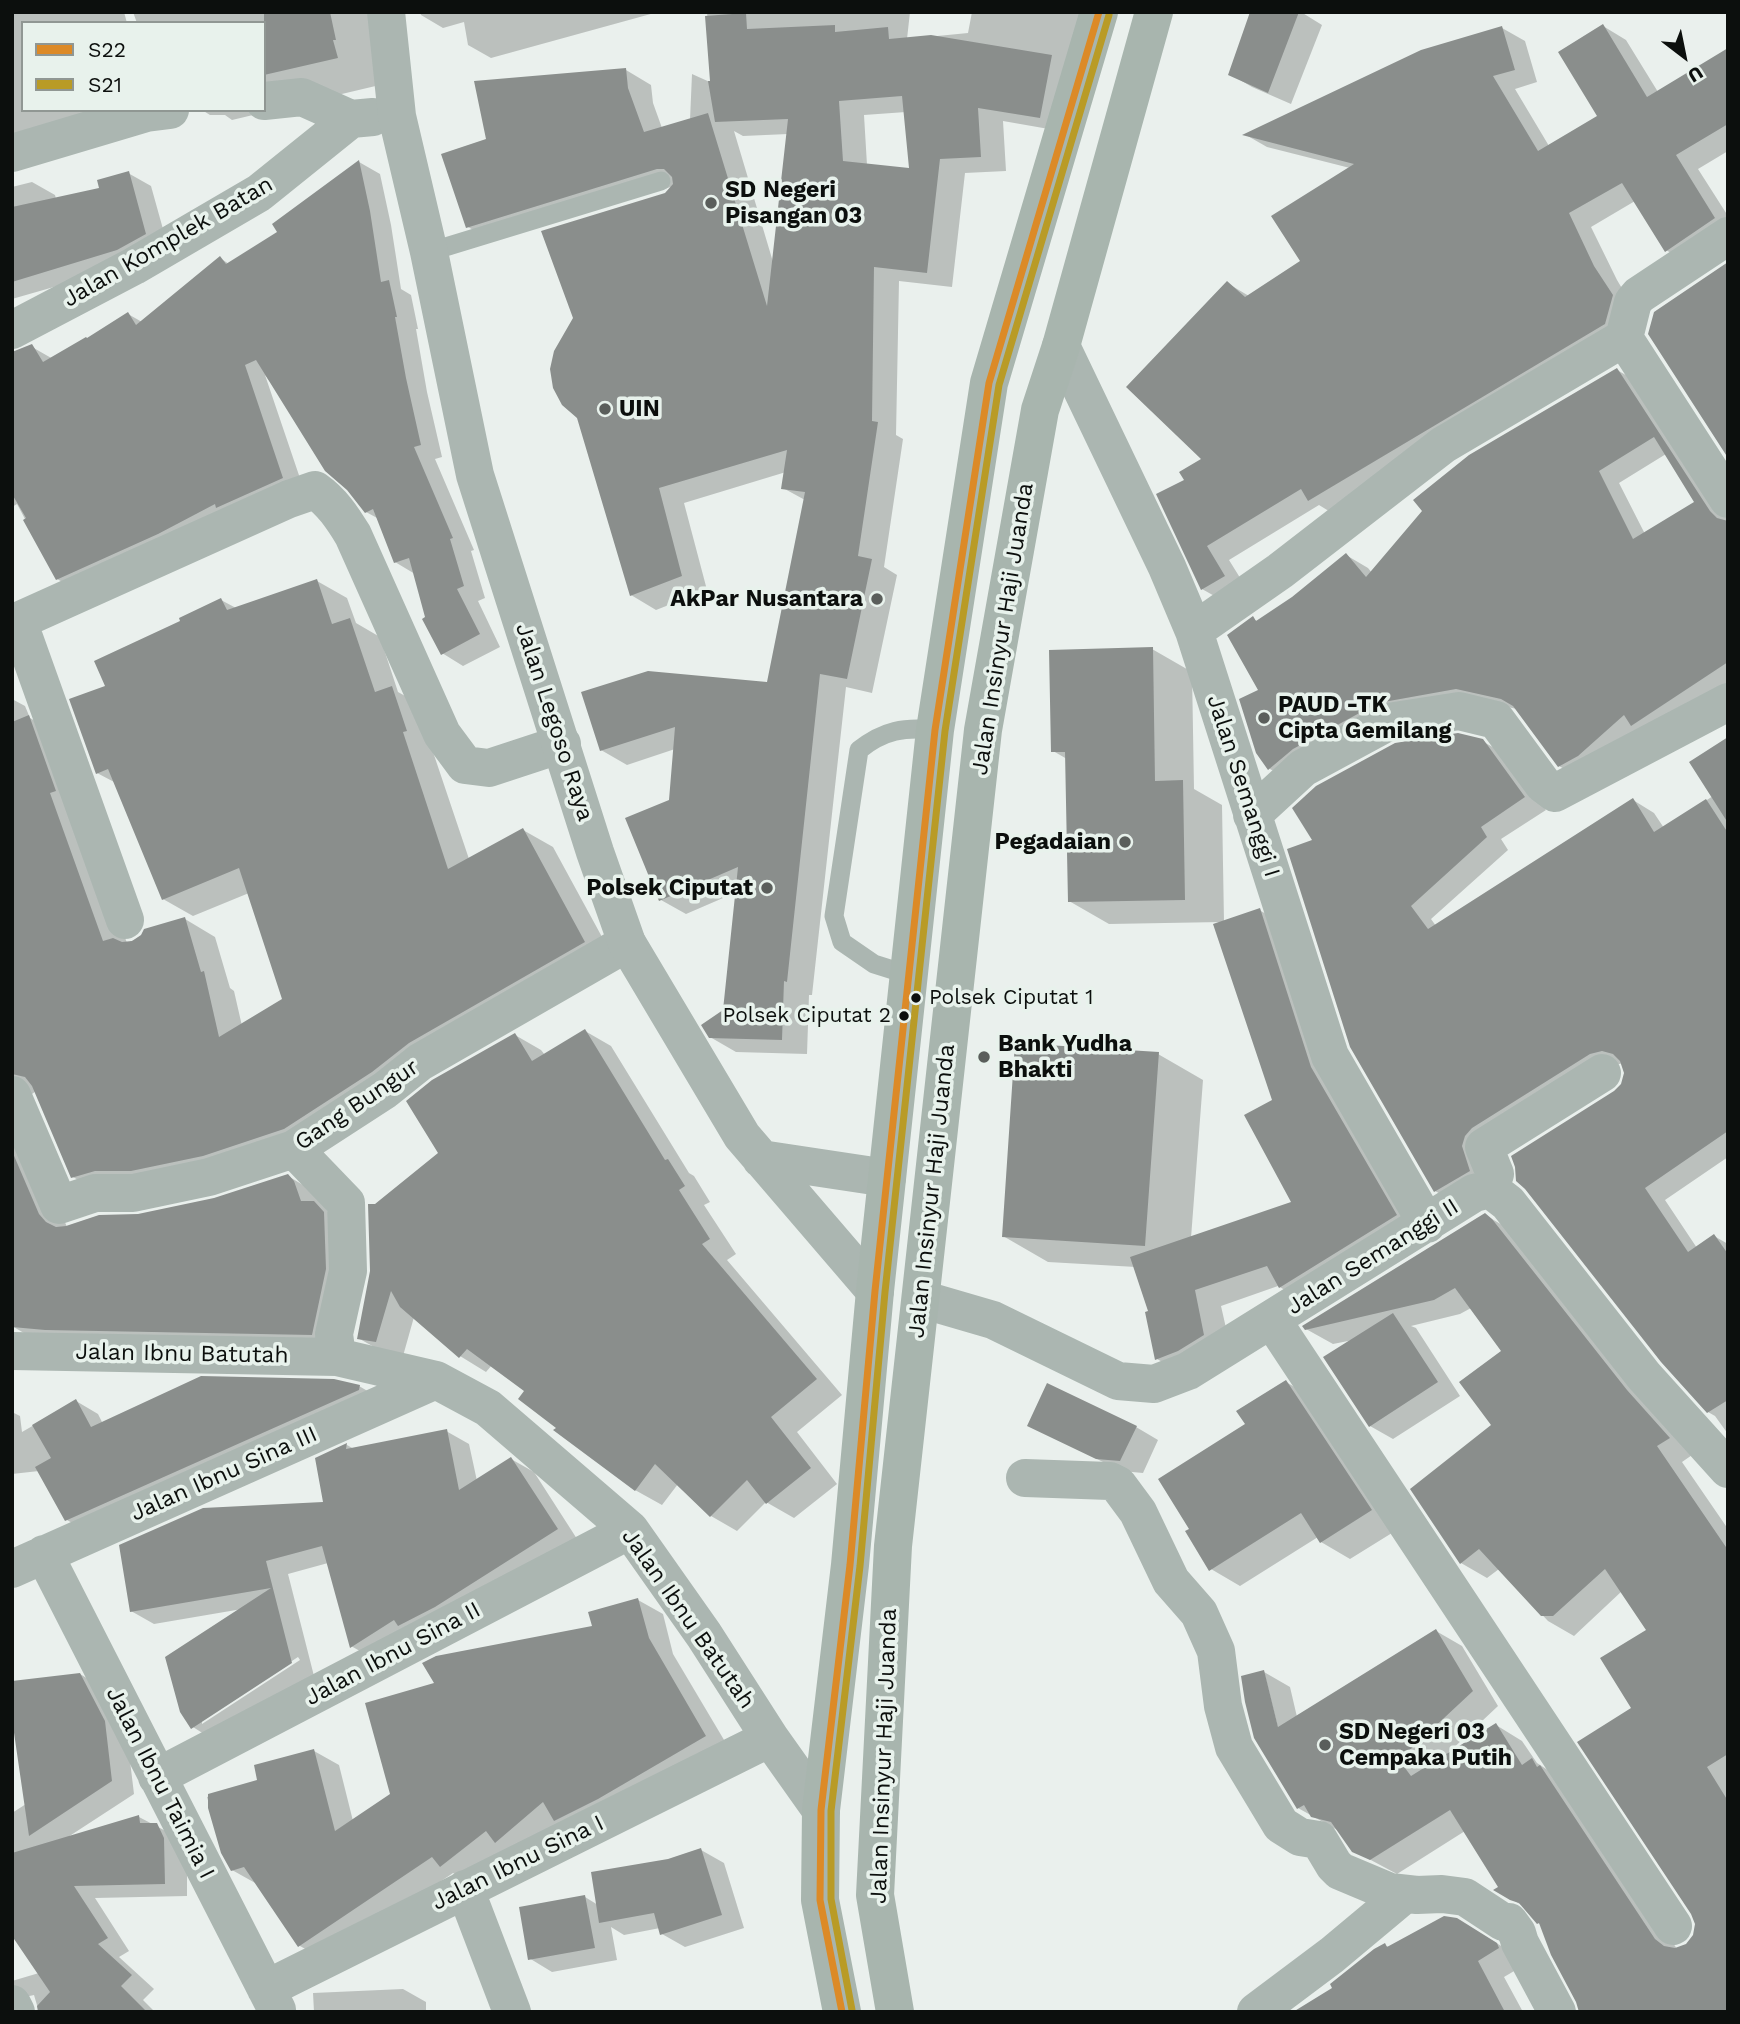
<!DOCTYPE html>
<html>
<head>
<meta charset="utf-8">
<style>
	body { margin:0 }
	#map { position:relative; width:1740px; height:2024px; overflow:hidden; background:#eaf0ed; font-family:"Work Sans",sans-serif }
	canvas { display:block }
	.frame { position:absolute; inset:0; border:14px solid #0c0f0d; pointer-events:none }
	.legend { position:absolute; left:21px; top:21px; width:245px; height:91px; box-sizing:border-box; background:#e8f2ec; border:2px solid #909793; margin:0; padding:9px 12px; list-style:none; font-size:21px; color:#0c0f0d }
	.legend li { display:flex; align-items:center; gap:14px; height:35px }
	.legend b { width:35px; border:2px solid #909793 }
	.north { position:absolute; left:1649px; top:21px; width:70px; height:70px; -webkit-text-stroke:5px #e8f2ec; paint-order:stroke; rotate:148deg; font-size:19px; font-weight:700; line-height:28px; text-align:center; color:#0c0f0d }
	.north::after { content:''; display:block; margin:auto; width:24px; height:32px; background:#0c0f0d; clip-path:polygon(50% 0,100% 100%,50% 72%,0 100%) }
</style>
</head>
<body>
<div id="map">
<canvas width="1740" height="2024"></canvas>
<div class="frame"></div>
<ul class="legend">
<li><b style="height:9px;background:#dc8a27"></b>S22</li>
<li><b style="height:9px;background:#b99b26"></b>S21</li>
</ul>
<div class="north">U</div>
</div>
<script>
const ctx = document.querySelector('canvas').getContext('2d');
ctx.lineJoin = 'round';
function fillPath(path, color) { ctx.fillStyle = color; ctx.fill(path, 'evenodd'); }
function trace(path, color, width, dash) { ctx.strokeStyle = color; ctx.lineWidth = width; ctx.lineCap = dash ? 'butt' : 'round'; ctx.setLineDash(dash || []); ctx.stroke(path); }
function label(font, color, halo, rows, align = 'center') {
  ctx.font = font + ' "Work Sans",sans-serif'; ctx.lineWidth = 7; ctx.setLineDash([]); ctx.textBaseline = 'middle'; ctx.strokeStyle = halo; ctx.fillStyle = color; for (const [text, x, y, turn = 0] of rows) {
    ctx.save(); ctx.translate(x, y); ctx.rotate((+turn || 0) * Math.PI / 180); ctx.textAlign = isNaN(turn) ? turn : align; if (halo) ctx.strokeText(text, 0, 0); ctx.fillText(text, 0, 0); ctx.restore();
  }
}
fillPath(new Path2D(`
	M12,12H124L127,23H23V110H151L12,162Z
	M133,12H370L384,84L232,120L225,115H210L202,110H264V23H137Z
	M420,12H658L491,58L468,45L464,22L443,28L421,15Z
	M707,12H910L907,39L968,33L972,12H1093L1066,132L1003,121L1006,171L965,173L952,287L899,281L896,435L903,439L884,567L897,575L872,693L846,687L812,995H809L807,1054L736,1052L710,1037L725,1011L737,892L686,914L661,900L675,749L627,765L601,750L768,683L805,500L783,488L786,472L684,503L707,590L656,610L631,595L666,194L674,186L493,241L468,227L488,140L626,70L651,85L653,103L662,128L690,120L692,74L712,83ZM906,112L910,170L867,165L864,115ZM734,131L743,136L788,134L773,262Z
	M1252,12H1301L1322,25L1291,104L1252,87L1230,74Z
	M1603,26L1626,40L1658,92L1728,50V151L1698,169L1728,216V238L1689,264L1666,250L1635,201L1591,227L1617,280L1635,310L1332,513L1319,505L1229,560L1247,589L1225,602L1202,589L1186,481L1204,459L1227,283L1249,296L1302,261L1350,168L1267,147L1246,135L1502,28L1525,41L1537,82L1515,89L1549,146L1599,117Z
	M359,162L380,174L391,225L401,289L411,295L418,329H416L427,392L442,457L435,459L474,550L471,551L485,598L478,601L500,647L463,666L442,653L428,618L415,574L395,562L379,519L366,512L265,375L304,490L79,591L57,579L17,504L12,507V358L32,347L53,359L128,314L142,322L220,258L229,264L280,232Z
	M128,173L151,186L168,247L141,262L12,299V187L32,182L55,195L56,199L101,189Z
	M1617,370L1638,382L1728,520V690L1580,778L1559,766L1517,709L1479,701L1291,781L1270,769L1257,752L1260,691L1253,619L1259,622L1293,598L1346,555L1368,568L1372,573ZM1666,454L1697,503L1645,534L1619,483Z
	M317,581L347,598L356,623L380,637L398,692L423,706L432,749L469,859L523,830L553,847L614,959L315,1146L103,1194L73,1177L36,1091L24,1100L22,1122L67,1227L138,1216L214,1200L288,1176L318,1194L328,1212L342,1351L41,1343L12,1326V699L25,706L30,718L59,735L79,810L127,943L185,919L215,937L230,988L234,991L242,1026L284,1000L249,893L193,916L163,899L116,783L97,773L107,687L182,622L221,600L236,608Z
	M1152,649L1192,672L1194,789L1222,805L1224,922L1259,910L1286,925L1423,1231L1307,1303L1278,1286L1221,1306L1231,1350L1184,1374L1157,1359L1151,1312L1136,1267L1048,1262L1003,1236L1158,1054L1203,1080L1191,1238L1293,1203L1274,1101L1222,922L1109,924L1069,901L1067,759L1053,751Z
	M1482,741L1505,754L1546,810L1501,839L1508,850L1431,919L1436,926L1633,800L1654,813L1664,828L1713,796L1728,745V1157L1665,1200L1697,1248L1714,1236L1728,1244V1434L1715,1416L1708,1412L1615,1092L1623,1085L1626,1073L1623,1063L1612,1066L1483,1159L1457,1203L1435,1191L1314,841Z
	M585,1031L611,1046L689,1173L694,1176L710,1202L704,1205L736,1254L727,1260L842,1395L797,1432L837,1484L794,1518L766,1502L737,1531L711,1516L678,1484L662,1505L635,1490L559,1428L527,1391L492,1365L486,1372L460,1356L414,1317L403,1356L385,1353L358,1338L372,1271L376,1206L440,1154L515,1035L541,1050L545,1055Z
	M1485,1215L1511,1230L1695,1453L1682,1462L1728,1529V2012L1538,1923L1525,1907L1511,1899L1501,1887L1465,1831L1397,1874L1354,1851L1339,1831L1298,1808L1264,1672L1290,1687L1297,1717L1436,1631L1462,1646L1498,1706L1446,1755L1496,1725L1522,1741L1537,1763L1566,1782L1677,1949L1685,1946L1694,1937L1697,1925L1634,1708L1648,1631L1622,1591L1574,1636L1548,1621L1499,1569L1487,1578L1461,1563L1493,1426L1503,1351L1471,1308L1460,1314L1411,1326L1416,1328L1460,1396L1393,1439L1370,1426L1353,1340L1333,1344L1306,1329Z
	M1286,1382L1315,1399L1400,1528L1350,1559L1321,1542L1318,1537L1240,1586L1211,1569L1191,1529L1247,1425Z
	M359,1386L381,1399L88,1532L67,1520L39,1471L12,1474V1412L20,1416L22,1432L76,1401L98,1414L103,1424Z
	M1029,1425L1136,1427L1158,1440L1143,1473L1121,1471Z
	M446,1431L469,1444L477,1481L511,1459L534,1472L579,1542L374,1659L351,1646L328,1563L288,1574L314,1676L215,1741L193,1727L242,1609L154,1624L131,1611L325,1503L317,1459L347,1445L354,1449ZM298,1657L300,1660L202,1724V1720Z
	M638,1600L663,1614L673,1654L730,1750L466,1880L453,1873L325,1960L300,1946L257,1884L232,1870L223,1852L207,1797L259,1781L314,1751L339,1765L353,1821L392,1795L437,1684L594,1627Z
	M80,1674L103,1688L127,1736L134,1794L68,1837L139,1817L179,1838L187,1852V1896L95,1898L129,1951L119,1957L154,1989L143,2000L155,2012H39L34,1995L25,1997L12,1990V1981L39,1973L12,1921V1813L26,1804Z
	M701,1850L724,1863L744,1928L685,1947L662,1934L660,1928L624,1935L611,1927L617,1960L552,1972L529,1958L585,1897L598,1905L668,1860Z
	M1485,1936L1524,1960L1526,1964L1504,1977L1523,2012H1296L1334,1988L1384,1945L1389,1947Z
	M403,1989L426,2002V2012H314L313,1993Z`), '#0003');
fillPath(new Path2D(`
	M264,12H330L336,40H333L338,58L264,75Z
	M1250,12H1299L1268,93L1228,75Z
	M746,13L747,29L835,25V32L888,27L889,39L931,35L1052,55L1040,118L978,108L981,157L940,159L927,273L874,267L872,421L878,422L858,556L872,559L847,679L820,674L787,982L784,981L782,1040L709,1038L701,1025L723,1010L738,867L659,901L625,818L669,800L675,727L600,751L581,692L648,671L767,682L805,492L781,489L787,450L659,488L682,576L630,596L577,418L562,405L553,388L550,369L554,351L573,318L541,231L665,193L673,184L672,177L664,169H657L466,228L441,154L486,139L474,81L626,68L628,88L644,132L708,113L767,306L788,119L715,122L708,81H710L705,16ZM902,96L909,168L843,161L839,101Z
	M1603,24L1647,97L1728,48V124L1676,155L1715,218L1665,252L1622,183L1569,213L1594,266L1613,295L1605,324L1308,501L1301,489L1207,546L1225,576L1201,590L1156,494L1184,480L1179,472L1201,459L1126,387L1227,281L1245,297L1300,261L1271,216L1354,164L1242,135L1421,50L1502,26L1515,70L1493,76L1538,151L1597,116L1558,52Z
	M359,160L370,211L381,282L389,280L397,317H395L406,378L421,445L414,447L453,538L450,539L464,586L457,589L480,634L441,655L422,619L425,617L409,558L394,563L373,509L365,513L347,490L325,471L256,360L245,365L283,478L216,508L215,504L158,534L56,580L23,520L26,518L12,494V352L32,344L43,362L86,337L87,338L128,312L136,325L220,256L226,264L277,232L272,224Z
	M129,171L146,234L117,250L12,282V207L99,188L97,180Z
	M1728,262V458L1648,334L1654,312Z
	M1617,368L1710,511L1717,518L1728,521V662L1631,726L1624,715L1578,756L1558,767L1513,706L1501,699L1456,689L1378,703L1293,749L1268,770L1256,753L1239,699L1258,690L1227,635L1253,616L1256,621L1292,597L1346,553L1366,577L1422,511L1413,500L1469,455ZM1654,437L1694,502L1633,539L1599,471Z
	M317,579L332,624L350,618L375,692L392,686L407,731L403,732L448,869L523,828L585,942L409,1043L372,1072L284,1129L203,1156L131,1171H95L71,1178L32,1086L25,1077L12,1074V722L29,715L56,791L50,793L103,941L113,938L122,942L132,941L141,935L144,929L185,917L201,972L204,971L219,1037L282,999L239,868L162,900L108,769L96,774L69,699L105,686L94,661L180,621L179,618L221,598L227,610Z
	M1153,647L1155,781L1183,780L1185,900L1068,902L1065,752H1051L1049,650Z
	M1458,733L1483,739L1525,797L1481,827L1487,837L1411,906L1428,929L1633,798L1654,832L1706,799L1728,833V1131L1645,1188L1688,1252L1714,1234L1728,1254V1400L1707,1413L1661,1362L1525,1189L1516,1181L1515,1167L1511,1156L1614,1091L1621,1084L1624,1073L1620,1061L1613,1054L1602,1051L1590,1054L1472,1128L1465,1136L1462,1146L1470,1171L1434,1192L1350,1047L1287,849L1312,840L1292,808L1316,786L1395,743Z
	M1728,737V823L1689,762Z
	M1260,908L1311,1067L1397,1215L1279,1288L1267,1266L1195,1290L1204,1335L1178,1351L1155,1360L1145,1312L1148,1311L1130,1257L1291,1202L1244,1115L1272,1100L1213,924Z
	M585,1029L665,1160L668,1159L685,1186L679,1190L710,1239L702,1244L817,1379L771,1417L811,1468L766,1504L747,1480L710,1517L655,1464L635,1491L553,1430L556,1428L518,1399L524,1391L467,1349L459,1358L400,1307L391,1291L376,1342L357,1339L370,1271L368,1204H375L438,1153L406,1101L432,1080L515,1033L532,1061Z
	M1015,1043L1159,1052L1145,1246L1002,1237Z
	M12,1151L39,1214L46,1222L56,1227L66,1226L99,1215L138,1214L214,1198L288,1174L294,1181L301,1201H314L324,1212L326,1269L312,1335L45,1330L12,1327Z
	M1485,1213L1492,1219L1627,1390L1670,1438L1657,1446L1728,1550V1754L1707,1767L1728,1801V2012H1579L1576,2002L1551,1955L1539,1923L1537,1924L1519,1903L1510,1900L1493,1890L1498,1887L1450,1810L1370,1860L1352,1852L1331,1822L1311,1817L1304,1805L1297,1809L1254,1738L1245,1702L1241,1676L1264,1670L1278,1727L1436,1629L1473,1691L1399,1760L1411,1776L1496,1723L1522,1765L1532,1758L1537,1767L1540,1765L1655,1939L1664,1946L1675,1948L1686,1944L1693,1935L1695,1924L1691,1914L1577,1742L1631,1708L1600,1658L1646,1630L1605,1569L1553,1616H1541L1479,1549L1460,1564L1410,1489L1491,1425L1459,1382L1501,1351L1455,1288L1434,1300L1305,1330L1302,1326Z
	M1393,1313L1438,1382L1369,1427L1323,1357Z
	M201,1376L334,1379L360,1385L359,1390L65,1521L35,1467L51,1458L32,1425L76,1399L91,1427Z
	M1286,1380L1372,1510L1320,1543L1301,1513L1209,1571L1185,1531L1189,1529L1158,1479L1245,1424L1236,1411Z
	M1047,1383L1137,1426L1120,1461L1096,1459L1027,1426Z
	M447,1429L459,1490L511,1457L558,1529L435,1607L398,1626L394,1620L350,1648L322,1546L266,1561L292,1663L191,1729L180,1712L165,1657L271,1588L130,1612L119,1545L203,1508L323,1502L315,1458L347,1443L346,1449Z
	M638,1598L649,1638L706,1736L598,1799L554,1821L543,1802L495,1843L486,1831L440,1867L432,1857L298,1947L244,1867L231,1871L221,1853L208,1808V1794L257,1780L254,1765L314,1749L335,1831L390,1794L365,1703L434,1683L422,1663L436,1656L592,1626L588,1612Z
	M80,1673L105,1721L112,1781L29,1836L12,1719V1681Z
	M139,1815L140,1823H157L164,1838L165,1884L74,1886L108,1938L98,1944L132,1975L121,1986L147,2012H38L37,2006L50,1992L12,1936V1853Z
	M701,1848L722,1915L660,1935L654,1913L599,1923L591,1872L668,1859Z
	M585,1895L595,1948L528,1960L519,1907Z
	M1444,1916L1457,1918L1497,1943L1499,1948L1478,1961L1505,2012H1293L1332,1988L1330,1984L1374,1949L1385,1943L1387,1947Z`), '#8a8e8c');
trace(new Path2D(`
	M429,252L661,181
	M909,975L874,964L842,942L834,916L859,750C884,730 904,727 935,730`), '#abb6b1', 19);
trace(new Path2D(`
	M264,101L302,97L351,119L373,117
	M12,153L146,113L170,110
	M12,330L134,266L259,193L351,119
	M1624,338L1728,499
	M1061,346L1167,567L1194,631L1330,1056L1427,1224
	M1194,631L1280,571L1443,445L1624,338L1633,302L1639,295L1728,236
	M1252,815L1303,768L1388,722L1459,711L1496,720L1543,784L1555,793L1728,702
	M125,920L18,621L289,499L315,490C332,502 342,517 353,535L442,734L465,765L489,768L562,744
	M12,1095L59,1205L95,1193H133L209,1177L294,1149L385,1090L420,1062L627,943
	M294,1149L346,1203L348,1271L334,1334L337,1357
	M1490,1189L1495,1174L1484,1147L1602,1073
	M921,1299L993,1320L1118,1381L1154,1384L1188,1371L1474,1193L1490,1189L1508,1203L1644,1376L1728,1469
	M1272,1320L1673,1926
	M12,1351L337,1357L436,1380L488,1408L630,1530L704,1635L770,1738L821,1810
	M1025,1478L1110,1481L1118,1485L1138,1512L1171,1581L1199,1613L1216,1651L1223,1706L1234,1747L1281,1825L1300,1837L1319,1840L1334,1865L1340,1871L1390,1892L1417,1895L1442,1894L1465,1897L1503,1922H1509L1517,1933L1520,1943L1557,2012
	M44,1554L277,2010
	M12,1569L436,1380
	M157,1777L630,1530
	M465,1889L512,2012
	M266,1989L770,1738
	M12,2004L16,2012
	M1256,2012L1332,1955L1405,1894`), '#abb6b1', 38);
trace(new Path2D(`
	M386,12L397,116L429,252L475,475L595,852L627,943L742,1136L875,1291
	M761,1159L887,1178`), '#abb6b1', 38);
trace(new Path2D(`
	M842,2012L820,1900L821,1810L850,1565L875,1291L935,730L989,383L1099,12
	M895,2012L875,1895L893,1546L983,730L1040,410L1061,346L1154,12`), '#a8b5ae', 38);
trace(new Path2D(`
	M842,2012L820,1900L821,1810L850,1565L875,1291L935,730L989,383L1099,12`), '#dc8a27', 7);
trace(new Path2D(`
	M852,2010L831,1899V1811L860,1566L885,1292L945,731L999,385L1109,15`), '#b99b26', 7);
for (const [x, y, r, color] of [
	[711,203,7,"#5a5e5b"],
	[605,409,7,"#5a5e5b"],
	[877,599,7,"#5a5e5b"],
	[1264,718,7,"#5a5e5b"],
	[1125,842,7,"#5a5e5b"],
	[767,888,7,"#5a5e5b"],
	[916,998,6,"#0c0f0d"],
	[904,1016,6,"#0c0f0d"],
	[984,1057,7,"#5a5e5b"],
	[1325,1745,7,"#5a5e5b"]
]) { const dot = new Path2D(); dot.arc(x, y, r, 0, 2 * Math.PI); ctx.fillStyle = color; ctx.fill(dot); trace(dot, '#e8f2ec', 2.5); }
label('21px', '#0c0f0d', '#e8f2ec', [
	["Polsek Ciputat 1",929,998],
	["Polsek Ciputat 2",891,1016,"right"]
], 'left');
label('bold 23px', '#0c0f0d', '#e8f2ec', [
	["SD Negeri",725,190],
	["Pisangan 03",725,216],
	["UIN",619,409],
	["AkPar Nusantara",863,599,"right"],
	["PAUD -TK",1278,705],
	["Cipta Gemilang",1278,731],
	["Pegadaian",1111,842,"right"],
	["Polsek Ciputat",753,888,"right"],
	["Bank Yudha",998,1044],
	["Bhakti",998,1070],
	["SD Negeri 03",1339,1732],
	["Cempaka Putih",1339,1758]
], 'left');
label('23px', '#0c0f0d', '#e8f2ec', [
	["Jalan Komplek Batan",168,242,-30],
	["Jalan Insinyur Haji Juanda",1003,629,-81],
	["Jalan Legoso Raya",554,722,72],
	["Jalan Semanggi I",1243,786,72],
	["Gang Bungur",357,1105,-34],
	["Jalan Insinyur Haji Juanda",932,1191,-84],
	["Jalan Semanggi II",1373,1257,-32],
	["Jalan Ibnu Batutah",182,1354,1],
	["Jalan Ibnu Sina III",224,1474,-24],
	["Jalan Ibnu Batutah",688,1619,55],
	["Jalan Ibnu Sina II",393,1654,-28],
	["Jalan Insinyur Haji Juanda",884,1756,-88],
	["Jalan Ibnu Taimia I",160,1783,63],
	["Jalan Ibnu Sina I",518,1863,-26]
]);
</script>
</body>
</html>
